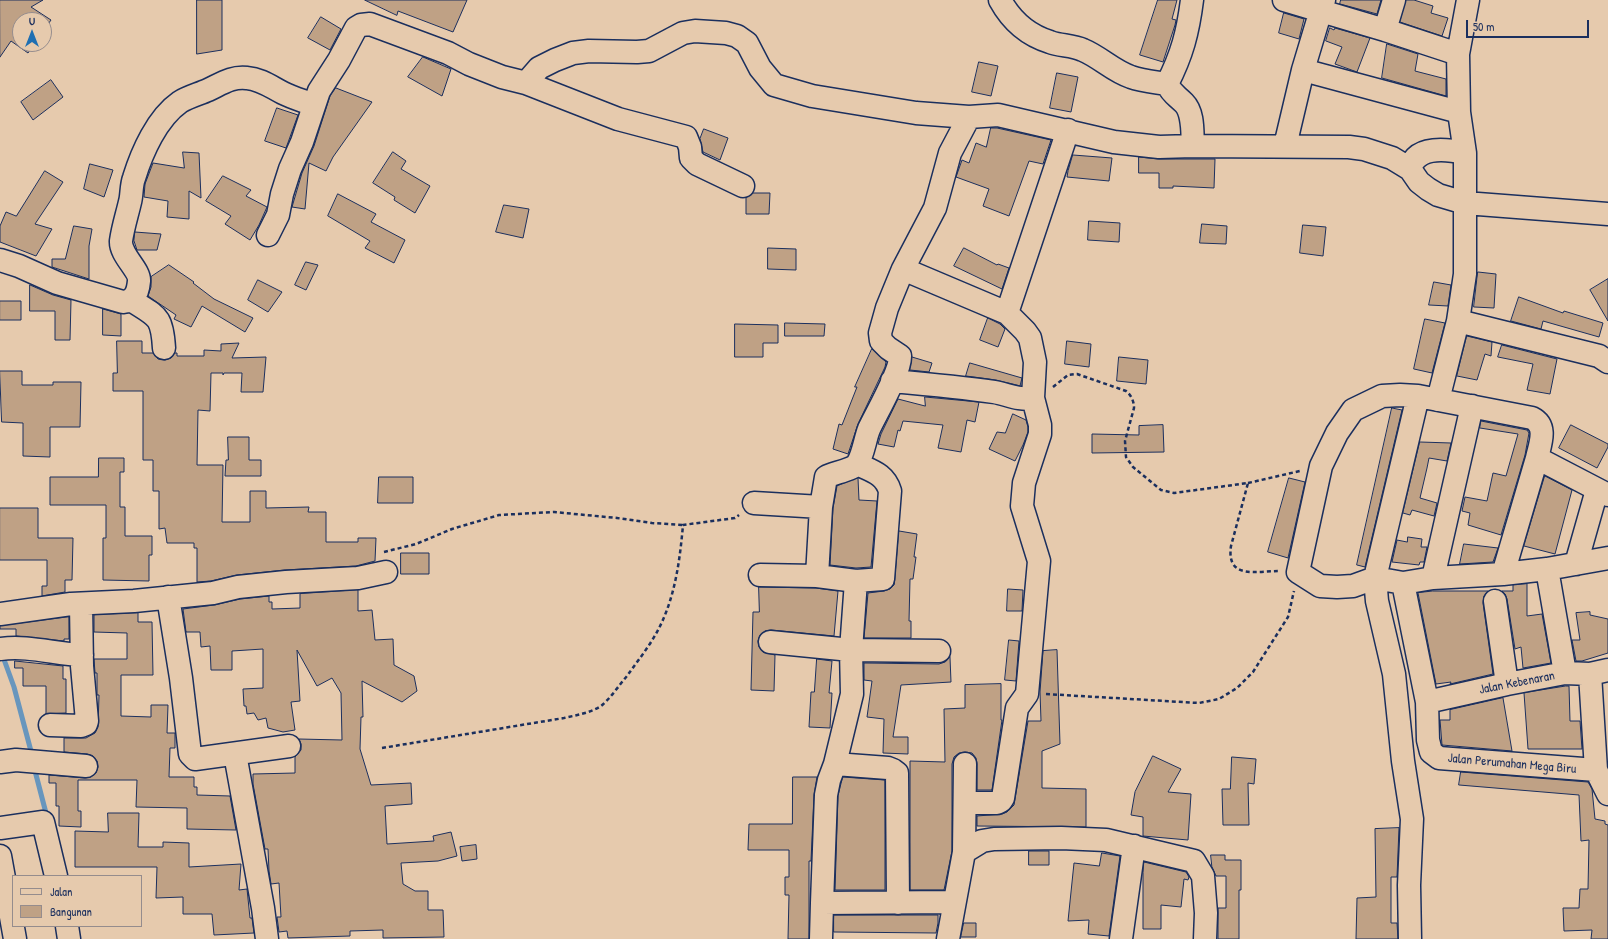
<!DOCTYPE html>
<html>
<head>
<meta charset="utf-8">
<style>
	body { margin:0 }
	#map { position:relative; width:1608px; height:939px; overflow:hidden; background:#e6caad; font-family:"Patrick Hand",sans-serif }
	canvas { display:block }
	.legend { position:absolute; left:12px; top:875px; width:130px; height:52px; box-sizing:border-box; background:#e6caad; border:1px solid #958c8d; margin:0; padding:5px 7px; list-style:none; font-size:12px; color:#1b2f5e }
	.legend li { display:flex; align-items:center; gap:8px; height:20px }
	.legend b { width:20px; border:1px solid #958c8d }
	.north { position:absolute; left:12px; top:12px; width:40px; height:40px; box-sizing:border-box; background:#e6caad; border:1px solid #958c8d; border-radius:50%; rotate:0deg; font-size:11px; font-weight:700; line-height:16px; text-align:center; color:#1b2f5e }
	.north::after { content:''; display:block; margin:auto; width:14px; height:18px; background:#1f6fb2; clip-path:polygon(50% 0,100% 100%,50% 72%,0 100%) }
	.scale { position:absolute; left:1466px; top:20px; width:123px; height:18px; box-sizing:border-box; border:2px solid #1b2f5e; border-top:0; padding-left:5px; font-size:12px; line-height:14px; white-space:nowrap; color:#1b2f5e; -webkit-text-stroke:3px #e6caad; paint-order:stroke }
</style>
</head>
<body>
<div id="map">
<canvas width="1608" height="939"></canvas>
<ul class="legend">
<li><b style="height:5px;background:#e6caad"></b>Jalan</li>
<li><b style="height:11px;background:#bfa185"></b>Bangunan</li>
</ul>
<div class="north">U</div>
<div class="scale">50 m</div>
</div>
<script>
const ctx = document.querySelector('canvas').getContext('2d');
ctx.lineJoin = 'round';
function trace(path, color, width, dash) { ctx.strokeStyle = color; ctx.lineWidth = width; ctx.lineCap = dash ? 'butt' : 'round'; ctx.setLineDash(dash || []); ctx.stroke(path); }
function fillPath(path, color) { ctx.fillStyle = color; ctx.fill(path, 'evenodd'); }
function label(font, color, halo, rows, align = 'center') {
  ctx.font = font + ' "Patrick Hand",sans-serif'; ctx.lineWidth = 3; ctx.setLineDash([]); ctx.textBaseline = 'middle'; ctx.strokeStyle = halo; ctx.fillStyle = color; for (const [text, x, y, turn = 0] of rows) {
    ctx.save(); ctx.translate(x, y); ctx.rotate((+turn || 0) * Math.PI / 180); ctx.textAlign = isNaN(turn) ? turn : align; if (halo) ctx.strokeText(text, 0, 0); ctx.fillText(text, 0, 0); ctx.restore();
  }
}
trace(new Path2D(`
	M2,654L14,687L32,755
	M34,767L47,817`), '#6896bd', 5);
const building = new Path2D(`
	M0,0H43L31,7L51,20L44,30V20H20V44H34L28,53L11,41L0,57Z
	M197,0H222V50L197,54Z
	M365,0H467L453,32L398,11L397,15Z
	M1158,0H1177L1172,19L1176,20L1175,25L1163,62L1140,55Z
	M1341,0H1381L1377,14L1340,4Z
	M1406,0H1414L1433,6L1431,13L1448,18L1442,36L1400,22Z
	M1284,13L1304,19L1299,39L1279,33Z
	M321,17L341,29L330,50L308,38Z
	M1330,28L1334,30L1335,28L1370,38L1357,72L1335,64L1342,47L1326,41Z
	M1387,44L1418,54L1415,71L1446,79V96L1382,78Z
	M423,57L451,69L442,96L408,77Z
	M979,62L998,66L991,96L972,92Z
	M1057,73L1078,77L1071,112L1050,108Z
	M51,80L63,97L33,120L21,102Z
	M336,88L372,102L333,157L326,171L309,163L305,209L292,207L302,173L314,146L330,96Z
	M277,108L298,115L286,148L265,141Z
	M991,128H997L1051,140L1043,164L1029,161L1009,216L983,206L989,189L956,177L962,160L969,163L976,143L986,147Z
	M704,129L728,138L720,160L703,152L700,139Z
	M183,152L199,153L201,198L189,191V219L167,217L168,201L144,197L145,184L153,163L184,168Z
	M393,152L406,161L401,169L430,186L415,213L394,200L395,197L373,183Z
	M1073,155L1112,158L1109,181L1067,177L1068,171Z
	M1139,157L1159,159H1215L1214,188L1173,186V188H1159V173H1139Z
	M90,164L113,170L104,197L84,189Z
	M45,171L63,182L35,224L52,229L36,256L0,242V226L6,212L16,216Z
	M223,176L251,190L246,196L267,207L259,225L250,240L225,224L231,216L206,201Z
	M753,193H770L769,214H746V198Z
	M338,194L376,214L371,222L405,240L394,263L365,248L370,241L328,216Z
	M504,205L529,209L523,238L496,232Z
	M1089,221L1120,223L1119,242L1088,240Z
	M1202,224L1227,226L1226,244L1200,243Z
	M1303,225L1326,227L1323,256L1300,253Z
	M74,226L92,229L89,246V279L52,267V259H65Z
	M135,232L161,234L157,250H137L134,241Z
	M768,248L796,249V270L768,269Z
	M964,248L997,265L998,264L1009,268L1002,289L954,266Z
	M306,262L318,265L306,290L295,285Z
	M169,265L194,282L193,283L214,299L253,318L245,332L202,306L191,327L174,319L176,315L148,296L151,287V277Z
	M1478,272L1496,274L1494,308L1474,307Z
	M1608,279V321L1590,290Z
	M258,280L282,292L268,312L248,300Z
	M1434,282L1451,285L1448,306L1429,305Z
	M30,285L53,295L71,300L70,340H55V311H30Z
	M1519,297L1563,313L1564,311L1603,323L1599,337L1543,321L1541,329L1511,321Z
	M0,301H21V320H0Z
	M103,309L121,314V336L103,335Z
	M988,318L1000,324L1005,329L998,347L980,340Z
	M1425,319L1445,323L1432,373L1414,369Z
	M785,323L825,324L824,336H785Z
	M735,324L778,325V343H763V357H735Z
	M1467,336L1492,342L1491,356L1485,354L1477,380L1457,376Z
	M117,341H142V353H153L158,359L165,360L171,358L175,353H177V356H204V350L221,351V344L239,343L232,358L266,357L263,392H241L242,373H224L223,375V373H211L210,411L198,410L197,465H223L222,522H250V491H266V508L309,507L308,512H326V542H358V538H376L375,561L356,566L285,570L237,575L211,581L197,582V548H194V543H167L165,528L159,529V491H153V460H143V391H113V373H117Z
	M1067,341L1091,344L1089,367L1065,364Z
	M1502,345L1557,359L1550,394L1527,390L1533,364L1498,357Z
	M872,349L886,362L885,367L858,424L848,454L833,449L839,424L842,425L857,387H855Z
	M912,357L932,363L929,372L910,370Z
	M1119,357L1148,360L1146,384L1117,381Z
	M970,363L1022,378L1020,386L996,380L966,376Z
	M0,371H22V385H53V382H81L80,427H50V457L23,456V423L2,422Z
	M925,397L979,402L975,422L967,420L961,452L938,448L943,425L903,421L900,431L898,430L894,447L878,444L881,434L898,399L925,406Z
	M1392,408L1402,410L1365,567L1357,565Z
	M1013,414L1026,420L1028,427V432L1023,445L1015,461L989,449L997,432L1005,433Z
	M1481,421L1527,430L1529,433L1525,455L1501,535L1468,525L1470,513L1462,511L1465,497L1487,501L1493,473L1506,476L1518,434L1480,428Z
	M1163,425L1164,452L1092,453V434L1139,435V426Z
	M1571,425L1608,444V447L1597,468L1559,448Z
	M228,437H249V460H261V476H225L226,460H228Z
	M1420,442L1451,443L1447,461L1429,458L1427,468L1420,498L1437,503L1434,516L1412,510L1410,515L1403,513Z
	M99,458H124V472H120V507H125V536H152V555H149V581L103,580V538H106V505H50V477H98Z
	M1545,476L1572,490L1555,554L1524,546Z
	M379,477H413V503H378Z
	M858,478L859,500L877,501L871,567L856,568L830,565L833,508L837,486Z
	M1289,478L1305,482L1288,558L1268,552Z
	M0,508H38V538H73L72,580H65V592L42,596V586H47V560H0Z
	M899,531L917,534L914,557H916L913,579H910L909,621H911V638H864L868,593L884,591L890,589L894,585Z
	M1408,537L1422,539L1421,547H1427L1424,562H1420L1419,565L1392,562L1397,540L1407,542Z
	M1464,544L1498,548L1493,562L1460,564Z
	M401,553H429V574H401Z
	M1527,584V616L1542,614L1551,663L1523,668L1521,647L1515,649L1507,599L1505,594L1502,591H1513V585Z
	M759,587L816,588L838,591L834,636L771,630L765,631L760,635L758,641L759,647L763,652L775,655L774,691L751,690L753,612H759Z
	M1008,589L1023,590L1022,611H1007Z
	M358,590V611L372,610L375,640L393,639L394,665L414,676L417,691L402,702L362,681L363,717H361L360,749L371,785L411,783L412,804L385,806L387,844L434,841L433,836L451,832L457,856L438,861L401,863L403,884L415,891H428V910H443L444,937L383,938V930L350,931V936L288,938L287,931L279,932L277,917H281L279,883L271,884L269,871L268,849H265L253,784V774L295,773V757L301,750V744L299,739L342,740L341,693L332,678L317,686L297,650L300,701L291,702L295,730L283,732L268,728L266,718L258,720L254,713L247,714L246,706H244L243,689L263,688V649L232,651V670H211L210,646L201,647L200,632H186L183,609L214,605L240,599L269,596V602H272V609L300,608V594Z
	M1433,591H1488L1484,596L1483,603L1493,674L1450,684L1451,682L1436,684L1418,593Z
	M1590,612V615L1608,619V653L1582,661H1576L1572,640H1580L1576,613Z
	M138,613V622H152L153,675H121V716L151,717V705H168L167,733H175V748H170L169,777H194V787H197V795L230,796L236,830L187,829V808L136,807L137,780H78V811H81V827L59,826V806H56V783H49V775L85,778L91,777L96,773L98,767L97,761L93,756L87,754L64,752V738H86L95,733L98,727L99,695H97V673H95L94,659H127V633L94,632V615Z
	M69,617V639H64V641L16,636V629H0V626Z
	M1009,640L1019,641L1016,681L1005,680Z
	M1057,650L1060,744L1042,751V788L1086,789V827L977,826V816L1002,814L1007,812L1014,805L1028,721H1041L1040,692L1043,651Z
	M950,657L951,682L901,685L893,737H908V754L883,753L884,719L867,717L872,681L864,680V663L939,664L945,662Z
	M817,659L832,661L829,693H832L830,728L809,727L811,692H814Z
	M15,661L63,666V679H66V713L46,714V686H23V668H15Z
	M1001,684V720H1002L992,790H977V764L976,758L972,753L965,752L959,753L954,757L952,764V851L944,890H910V761L945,762L944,709L965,708V685Z
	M1566,686H1569L1570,721H1580L1582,749H1528L1524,693Z
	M1503,698L1512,751L1442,745L1440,720H1450V710Z
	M1153,756L1181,769L1168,792L1191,794L1188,840L1143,836V817L1131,815L1135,792Z
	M1232,757L1256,759L1254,784L1248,783L1249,825H1223L1222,789H1230Z
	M1461,772L1588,782L1592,789L1595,819L1605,821V824L1608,825V939H1591L1592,930L1564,931L1563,908H1579L1580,889H1588L1589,840L1581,841L1579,795L1459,785Z
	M793,777H817L814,795L811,861H809V939H788L789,895H785V877H789V850H748L749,824H792Z
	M843,777L885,780V890H835L838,796Z
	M108,813H139L138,847H163V842L189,843V867L241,864L239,890L247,889L250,918H252L254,933L214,935L212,914H183V897L156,898L157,867H75V831L108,832Z
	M1399,828L1397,877H1391V923H1397L1398,939H1356L1357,898L1376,897L1375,829Z
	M476,845L477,859L462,861L460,847Z
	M1029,851H1049V865H1029Z
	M1102,853L1120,856L1109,936L1088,934L1089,920L1068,921L1074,863L1099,866Z
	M1211,855H1225V860H1241V890H1239V939H1218V908H1226V876H1216L1212,867Z
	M1144,862L1186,872L1189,877L1188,880L1184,879L1181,907L1161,905V929H1143V873Z
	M834,915H938V923L936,933L834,932Z
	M964,923H976V937H961Z`);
fillPath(building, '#bfa185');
trace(building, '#1b2f5e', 1);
const minor = new Path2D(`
	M1000,0C1011,20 1027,35 1050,42C1060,46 1072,45 1083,50C1100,57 1113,71 1131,77C1142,81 1155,82 1167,84
	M1284,0L1385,30L1458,54
	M1385,30L1394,0
	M1303,70L1459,112
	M526,83L618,119L686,137L690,147L691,158L697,164L743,186
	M1167,84C1172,94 1176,95 1184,103C1194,113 1192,133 1193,146L1349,147L1364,149L1392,158L1410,169L1419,182L1428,189L1438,195L1465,203L1608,214
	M1167,84C1182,55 1188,32 1192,0
	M1285,146L1303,70L1324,0
	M1410,169C1416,145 1446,149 1465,153L1459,112L1458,54L1468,0
	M268,235L278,215L282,194L290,169L302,142L319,91L339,60L356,28L361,25L370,24L448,53L469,64L502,77L526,83L539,68L555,60L573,53L589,51L637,52L649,51L683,33L695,31L726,33L737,36L747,43L760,68L774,85L812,96L916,113L969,117L998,115L1114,142L1159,147L1193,146
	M0,260L19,266L57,283L123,302C135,301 138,292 139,281C140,270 120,255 121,241C123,227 127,215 130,202C132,195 131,186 134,178C142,152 157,118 180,102C188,97 199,94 208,90C221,84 232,76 247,78C261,79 271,87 283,93C293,98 304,101 314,105
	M903,269L1007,313L1025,331L1030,338L1035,362L1033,398L1040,425V434L1024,483L1022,506L1039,561L1027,694L1017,708L1003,798L1001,801L997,803H965
	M131,300C157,317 162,315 164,348
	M1007,313L1068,130
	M1458,321L1599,356L1608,362
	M892,381C926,384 960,387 994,392C1007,394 1019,401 1033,398
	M1438,400L1458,321L1465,274V153
	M1608,495L1537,458C1540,444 1548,426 1532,418L1418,396L1400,395L1382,396L1353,410L1337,433L1321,466L1298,572L1320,586L1337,587L1353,586L1375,578L1403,583L1433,578L1503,574L1547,569L1608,558
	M754,503L821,507
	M1576,564L1597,490
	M1547,569L1565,673L1590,674L1596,770
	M1503,574L1537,458
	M760,575L817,576
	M1433,578L1472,406
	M856,581L883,579L890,491C885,474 872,471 857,464
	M1403,583L1427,702L1428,740L1431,752L1439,758L1596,770L1608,794
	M168,597L181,678L190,754L195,759L289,746
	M1495,601L1507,684
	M0,614L71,604L134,601L213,593L238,587L286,582L358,578L386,572
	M770,642L851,650L939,651
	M0,649C28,645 55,654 82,655
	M1427,702L1507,684L1565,673L1590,674L1608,670
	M50,725L81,726L86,724L87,721L82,666L81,604
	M235,754L263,908L267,939
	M0,762L16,760L86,766
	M835,764L888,768L893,770L897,773L898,903
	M0,828L43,822L56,876
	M964,852L965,764
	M822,903L826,795L829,780L835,764L852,694L851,650L856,581L817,576L821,507L826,477C833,473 852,470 857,464C863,456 865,439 869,429C876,414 901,371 900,356L888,348L881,341L880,333L887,308L903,269L935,208L950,153L969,117
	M67,926L69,939
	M821,939L822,903L954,902
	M948,939L964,852L982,841L994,839L1061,838L1106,840L1194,861L1203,876L1206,913L1205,939
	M1121,939L1134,846
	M1410,939L1409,885L1412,819L1403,761L1394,674L1377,601L1375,578L1418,396`);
const major = new Path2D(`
	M0,856L15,939`);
trace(minor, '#1b2f5e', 25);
trace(major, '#1b2f5e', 25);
trace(new Path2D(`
	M1053,387L1068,375L1077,374L1126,391C1131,395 1134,401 1134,408L1125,441L1126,457L1133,467L1161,490L1174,493L1248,483L1231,546C1226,580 1257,571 1279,571
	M1248,483L1300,471
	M384,552L416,544L452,529L499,515L554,512L617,518L652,523L683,525
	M1046,694L1199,703L1219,699L1237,688L1253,672L1288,617L1294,591
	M382,748L564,718C577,715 590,713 601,706C611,698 619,685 627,676C639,659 653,642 662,622C676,591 680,558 683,525L735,518L739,515`), '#1b2f5e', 2.5, [4, 3]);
trace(minor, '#e6caad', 22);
trace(major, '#e6caad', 22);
label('13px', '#1b2f5e', '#e6caad', [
	["Jalan Kebenaran",1517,683,-11],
	["Jalan Perumahan Mega Biru",1512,764,5]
]);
</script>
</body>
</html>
